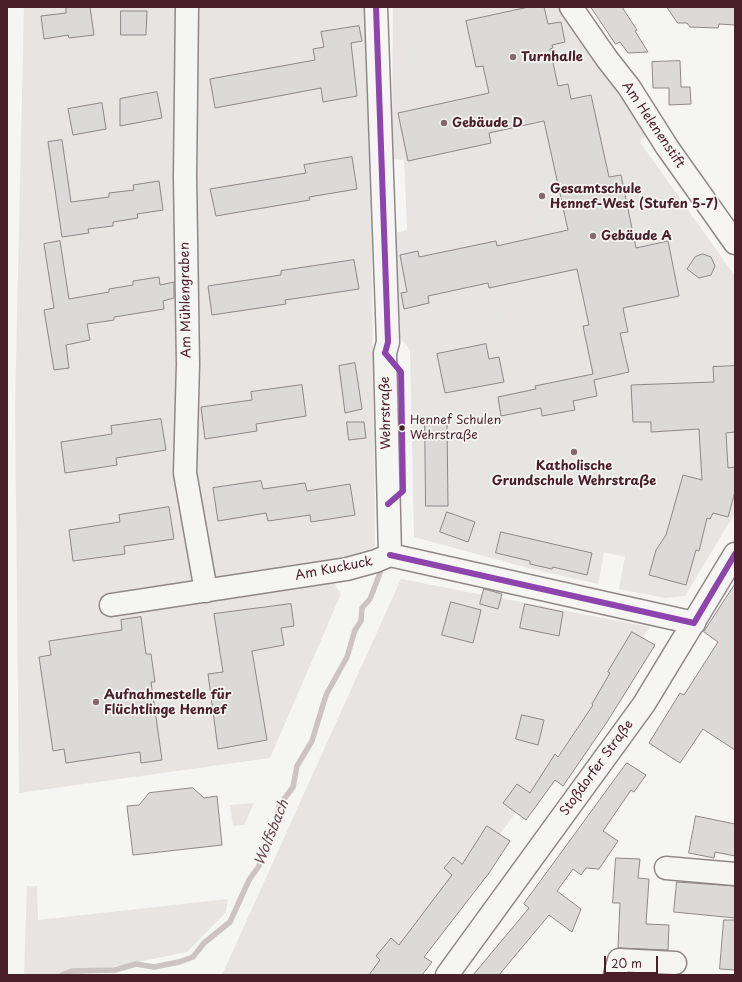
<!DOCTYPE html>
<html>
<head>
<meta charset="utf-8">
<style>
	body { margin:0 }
	#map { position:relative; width:742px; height:982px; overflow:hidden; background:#f5f5f3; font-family:"Playpen Sans",sans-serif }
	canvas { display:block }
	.frame { position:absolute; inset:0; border:8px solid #4a1f2b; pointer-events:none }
	.scale { position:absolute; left:604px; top:956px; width:54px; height:18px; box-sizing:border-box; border:2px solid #4a1f2b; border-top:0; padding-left:5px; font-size:12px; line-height:14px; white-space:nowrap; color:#4a1f2b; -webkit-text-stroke:3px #f6f6f2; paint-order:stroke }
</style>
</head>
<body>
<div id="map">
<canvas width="742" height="982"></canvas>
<div class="frame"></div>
<div class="scale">20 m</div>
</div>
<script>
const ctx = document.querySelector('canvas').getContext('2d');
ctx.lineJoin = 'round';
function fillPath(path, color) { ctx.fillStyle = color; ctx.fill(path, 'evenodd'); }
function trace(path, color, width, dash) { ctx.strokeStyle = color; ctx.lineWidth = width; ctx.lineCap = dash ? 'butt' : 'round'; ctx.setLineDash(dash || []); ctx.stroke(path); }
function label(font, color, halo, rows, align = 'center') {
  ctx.font = font + ' "Playpen Sans",sans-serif'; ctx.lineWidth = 3.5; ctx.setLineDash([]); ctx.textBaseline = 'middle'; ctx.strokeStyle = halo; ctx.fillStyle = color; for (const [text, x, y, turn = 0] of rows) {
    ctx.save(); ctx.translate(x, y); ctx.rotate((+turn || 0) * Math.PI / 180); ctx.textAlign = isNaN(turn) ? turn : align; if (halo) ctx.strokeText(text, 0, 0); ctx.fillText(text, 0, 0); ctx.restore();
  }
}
fillPath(new Path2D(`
	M393,7H562L649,135L639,141L735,276V513L685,596L665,598L619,589L625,557L604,552L598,584L528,568L414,537L410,350L397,334L396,233L408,230L404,160L392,159Z`), '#e7e5e2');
fillPath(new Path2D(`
	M24,7H369L375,546L369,552L330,560L333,582L341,594L270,758L19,793L15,405Z
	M421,29C403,40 408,55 409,73L420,85L445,83L447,103L398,113L408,158L392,159L393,30Z
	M460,75L477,76L481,95L455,101L454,81Z
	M638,119L649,135L639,141L691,214L683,220H674L684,213L654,168L632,183L645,204L635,210L646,227L638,229L632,206L628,207L621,175L609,177L597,124Z
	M426,171L435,215L414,234L396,239V233L407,230L405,177Z
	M533,209L539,236L497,246L495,241L419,257L416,243L423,234Z
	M701,229L735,276V366L714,381L631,385L620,333L668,323L664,299L679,295L668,241L653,244L651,238Z
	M510,305L532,315L533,327L507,333L502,307Z
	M583,326L594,377L567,379L536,386V389L509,395L504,382L499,357L534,349L533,338Z
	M401,579L650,627L398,975H222Z
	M254,803L244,825L233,826L230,805Z
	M27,886H37L38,920L228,899L226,912L187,952L74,975H24Z`), '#e8e4e2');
trace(new Path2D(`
	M62,975L72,971L115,970L136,964L154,967L179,962L193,957L204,943L230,922L249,880L259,866L261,857L276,825L279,806L293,787L297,766L312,741L326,695L347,657L355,630L361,621L362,608L370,599L380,573`), '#ccc3c3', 5.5);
const building = new Path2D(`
	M75,7H90L94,35L69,38L68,35L44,39L41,16L66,13V8Z
	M529,7H544L548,24L561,22L565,42L552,45L553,48L550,49L558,86L568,84L571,99L591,95L609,177L621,175L636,248L668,241L679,296L623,308L628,332L620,333L629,372L594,380L597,396L573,401L575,410L542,416L541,408L501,416L498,397L536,389L535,386L593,374L583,326L589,325L577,269L489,288L488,283L428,296L429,303L404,309L401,293L407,292L400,255L418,251L419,257L496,241L497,246L568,230L544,121L489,133L491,143L408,161L398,113L489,93L483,66L476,67L466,21Z
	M591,7H622L637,30L635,31L648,52L628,53L620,42L616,44Z
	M667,7H735V25L719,24L718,28L690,27L687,23H678Z
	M121,11H147L146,35H121Z
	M359,26L362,41L351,43L357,96L323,102L321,88L215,108L210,79L315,60L313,49L324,47L321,32Z
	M680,61L681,87H690L691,104L669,105V88H653L652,62Z
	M157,92L162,118L120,126V99Z
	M102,103L106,129L73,135L68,109Z
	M62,140L71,202L109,197V193L134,190L133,185L159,181L163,210L137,214L138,218L113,222V226L88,229L89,233L62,237L48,142Z
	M352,157L357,189L309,197L310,200L216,216L210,189L306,173L304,165Z
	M60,241L69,299L109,292V289L133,285V281L159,277L160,285L174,282V298L163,301L164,309L114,317V320L87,324L90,340L66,345L69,368L54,370L44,310L54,308L44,244Z
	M703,254L711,257L715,266L711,275L699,278L687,269L695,257Z
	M354,260L359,289L285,300L286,304L212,315L208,286L281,275V271Z
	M486,344L489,359L499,357L504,382L445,393L437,354Z
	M355,363L362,409L345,413L339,366Z
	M735,366V432L726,433L728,468L735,467V492L728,517L713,513L710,519L707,518L699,551L696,550L686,585L649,575L656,550L666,535L683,475L702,480L699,429L651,432V422H633L631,385L714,382L713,367Z
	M302,385L306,416L256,424L257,431L205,439L201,407L252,400L251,392Z
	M161,419L166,450L116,458L117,465L65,473L61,442L112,434L111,426Z
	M425,421H447L448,506H426Z
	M347,422H364L366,438L349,440Z
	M261,481L263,489L305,483L307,491L350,484L355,515L311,522L310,515L268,521L266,513L218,521L213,488Z
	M169,507L174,539L124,546L125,554L73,561L69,530L120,522L119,515Z
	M447,512L475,522L468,542L440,532Z
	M501,532L592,553L587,575L553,567L552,569L530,564V561L496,553Z
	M735,584V750L703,729L680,763L649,743L680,693L684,695L718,642L704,632Z
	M484,589L502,594L498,609L480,604Z
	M451,602L481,610L473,643L442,635Z
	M291,604L294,626L281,628L284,645L252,651L267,740L218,749L208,674L223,672L214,614Z
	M525,604L563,612L559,636L520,628Z
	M141,617L146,654H151L155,682H151L162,760L141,763L140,752L66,763L64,749L53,751L39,657L51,655L49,641L122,630L121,620Z
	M632,632L655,645L607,722L563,786L555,780L526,820L503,803L517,784L530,793L555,754L558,757L593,705L592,704L610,673L608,672Z
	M522,715L544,720L538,745L516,739Z
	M627,763L646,775L634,792L631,790L603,831L618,841L599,869L586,868L581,875L573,869L557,891L581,909L572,932L549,915L499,975H473L529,908L524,904Z
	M193,788L204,798L217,796L222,845L133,855L127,806L139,805L149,793Z
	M696,816L735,824V856L715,852L714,858L689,853Z
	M487,826L510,841L489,873L424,957L432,962L422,975H369L380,960L376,956L391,938L399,945L452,875L444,868L453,857L462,864Z
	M616,858L640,859L638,878L649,879L646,924L669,925L668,950L618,948L620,903H613Z
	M677,882L735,886V918L674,912Z
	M724,920H735V970L720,969Z`);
fillPath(building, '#dcdad9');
trace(building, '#8f8788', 1);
const minor = new Path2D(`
	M187,7L185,176L188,364L185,473L206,591
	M376,7L388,342L385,353L390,555
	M571,7L607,59L629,87L667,147L735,243
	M111,605L347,569L376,561L390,555L694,623
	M666,868L735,874
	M615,975L619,960L675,963`);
const major = new Path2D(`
	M447,975L644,704L735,554`);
trace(minor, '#8f8788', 25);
trace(major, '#8f8788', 25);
trace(minor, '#f5f5f3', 22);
trace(major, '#f5f5f3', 22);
trace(new Path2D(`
	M376,7L388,342L385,353
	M385,353L401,372L403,491L388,504
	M390,555L694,623
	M694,623L735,554`), '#8e44ad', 6);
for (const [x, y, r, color] of [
	[513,57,4,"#866a71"],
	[444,123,4,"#866a71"],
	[542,196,4,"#866a71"],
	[593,236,4,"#866a71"],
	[402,428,3.5,"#4a1f2b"],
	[574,452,4,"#866a71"],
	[96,702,4,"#866a71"]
]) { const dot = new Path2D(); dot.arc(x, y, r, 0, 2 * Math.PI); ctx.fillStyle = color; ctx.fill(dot); trace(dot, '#f6f6f2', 1.5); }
label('12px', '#4a1f2b', '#f6f6f2', [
	["Hennef Schulen",410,421],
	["Wehrstraße",410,436]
], 'left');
label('bold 13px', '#4a1f2b', '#f6f6f2', [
	["Turnhalle",521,57],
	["Gebäude D",452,123],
	["Gesamtschule",550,189],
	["Hennef-West (Stufen 5-7)",550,204],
	["Gebäude A",601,236],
	["Katholische",574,466,"center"],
	["Grundschule Wehrstraße",574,481,"center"],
	["Aufnahmestelle für",104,695],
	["Flüchtlinge Hennef",104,710]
], 'left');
label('13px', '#4a1f2b', '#f6f6f2', [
	["Am Helenenstift",653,125,56],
	["Am Mühlengraben",186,300,-91],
	["Wehrstraße",386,413,-91],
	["Am Kuckuck",334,569,-11],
	["Stoßdorfer Straße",597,768,-54]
]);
label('italic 14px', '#6c4a52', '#f6f6f2', [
	["Wolfsbach",272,833,-68]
]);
</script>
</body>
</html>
